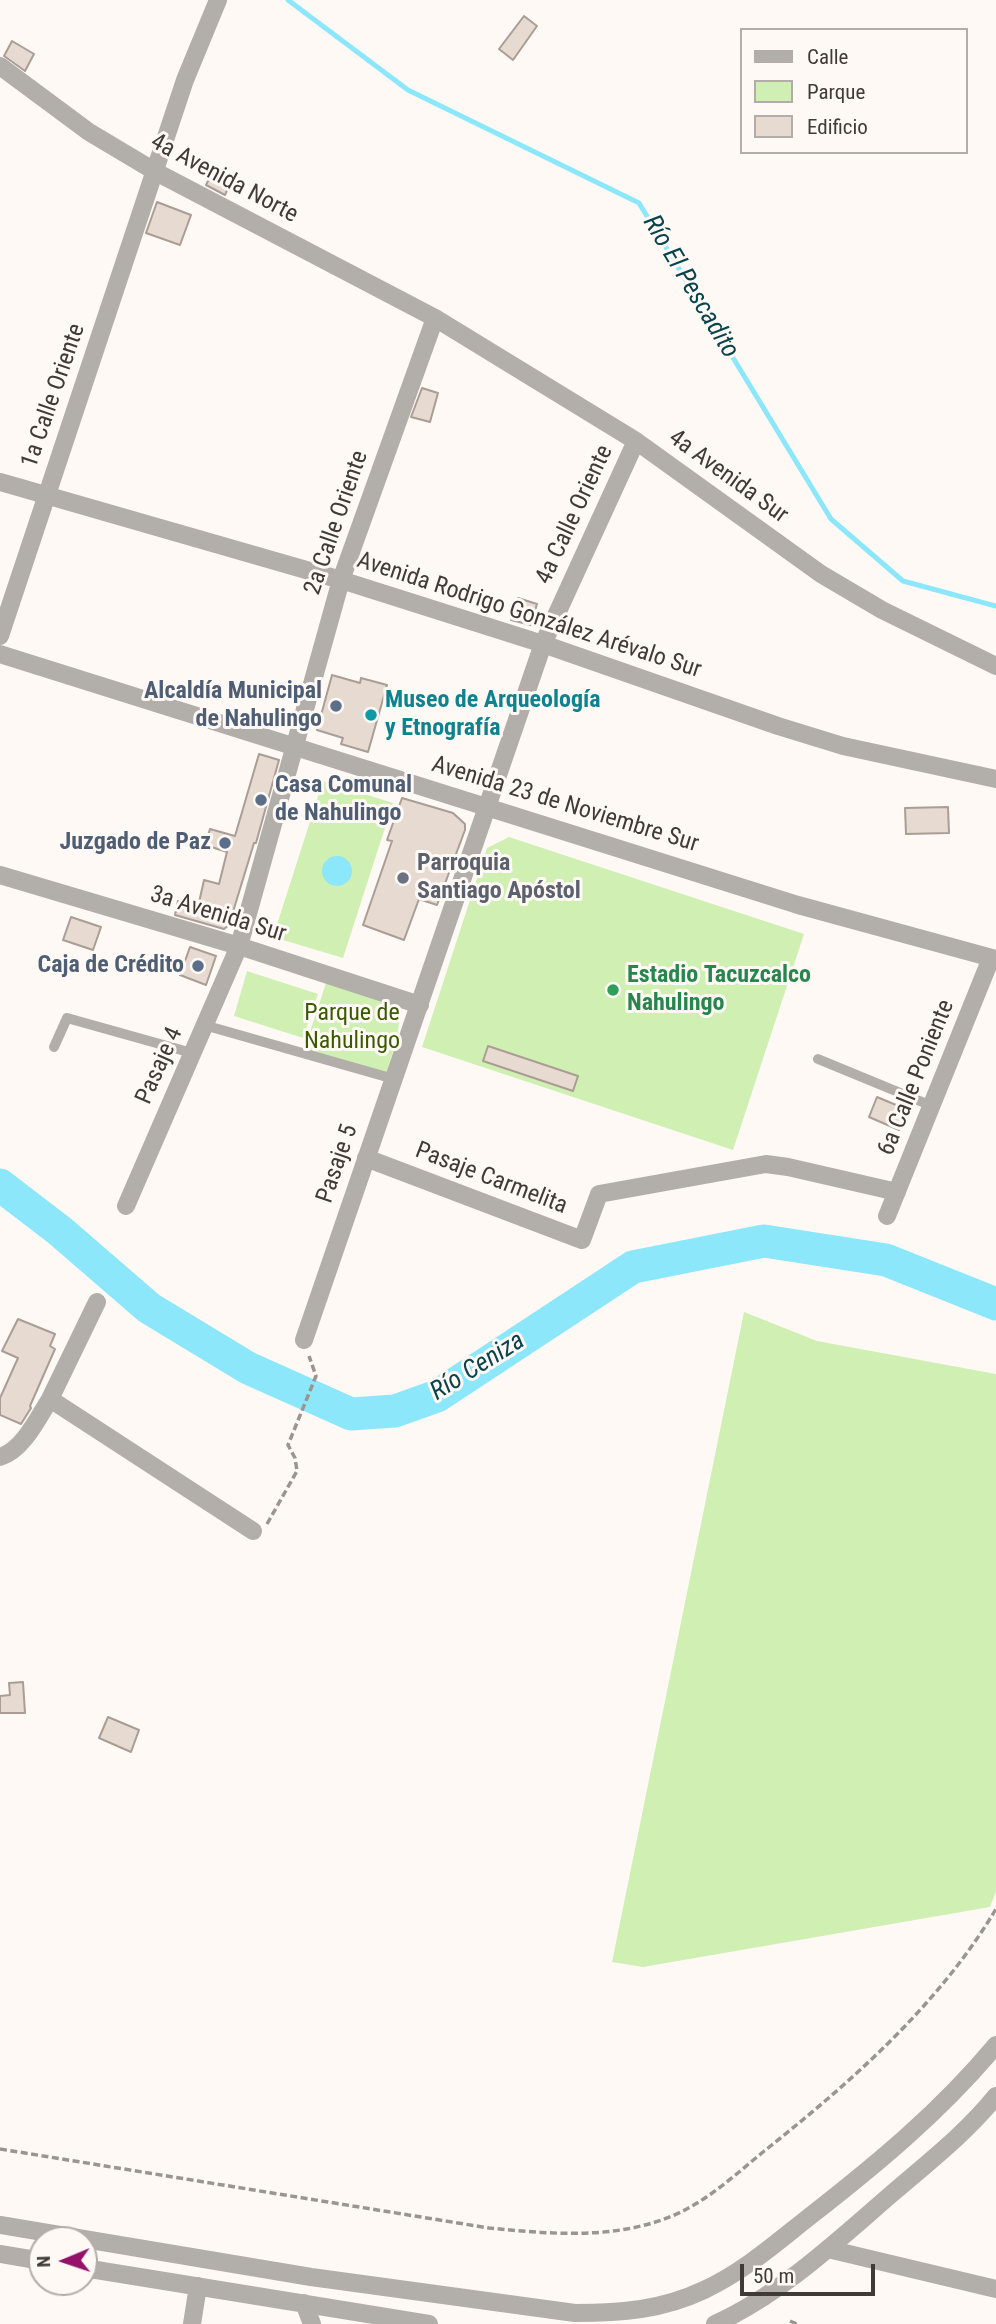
<!DOCTYPE html>
<html>
<head>
<meta charset="utf-8">
<style>
	body { margin:0 }
	#map { position:relative; width:996px; height:2324px; overflow:hidden; background:#fff9f6; font-family:"Roboto Condensed",sans-serif }
	canvas { display:block }
	.legend { position:absolute; left:740px; top:28px; width:228px; height:126px; box-sizing:border-box; background:#fff9f6; border:2px solid #b3adaa; margin:0; padding:9px 12px; list-style:none; font-size:21px; color:#403b37 }
	.legend li { display:flex; align-items:center; gap:14px; height:35px }
	.legend b { width:35px; border:2px solid #b3adaa }
	.north { position:absolute; left:28px; top:2226px; width:70px; height:70px; box-sizing:border-box; background:#fff9f6; border:2px solid #b3adaa; border-radius:50%; rotate:268deg; font-size:19px; font-weight:700; line-height:28px; text-align:center; color:#403b37 }
	.north::after { content:''; display:block; margin:auto; width:24px; height:32px; background:#95126a; clip-path:polygon(50% 0,100% 100%,50% 72%,0 100%) }
	.scale { position:absolute; left:740px; top:2264px; width:135px; height:32px; box-sizing:border-box; border:4px solid #403b37; border-top:0; padding-left:9px; font-size:21px; line-height:24px; white-space:nowrap; color:#403b37; -webkit-text-stroke:5px #fff9f6; paint-order:stroke }
</style>
</head>
<body>
<div id="map">
<canvas width="996" height="2324"></canvas>
<ul class="legend">
<li><b style="height:9px;background:#b2aea9"></b>Calle</li>
<li><b style="height:19px;background:#d0efb2"></b>Parque</li>
<li><b style="height:19px;background:#e7dad1"></b>Edificio</li>
</ul>
<div class="north">N</div>
<div class="scale">50 m</div>
</div>
<script>
const ctx = document.querySelector('canvas').getContext('2d');
ctx.lineJoin = 'round';
function fillPath(path, color) { ctx.fillStyle = color; ctx.fill(path, 'evenodd'); }
function trace(path, color, width, dash) { ctx.strokeStyle = color; ctx.lineWidth = width; ctx.lineCap = dash ? 'butt' : 'round'; ctx.setLineDash(dash || []); ctx.stroke(path); }
function label(font, color, halo, rows, align = 'center') {
  ctx.font = font + ' "Roboto Condensed",sans-serif'; ctx.lineWidth = 6; ctx.setLineDash([]); ctx.textBaseline = 'middle'; ctx.strokeStyle = halo; ctx.fillStyle = color; for (const [text, x, y, turn = 0] of rows) {
    ctx.save(); ctx.translate(x, y); ctx.rotate((+turn || 0) * Math.PI / 180); ctx.textAlign = isNaN(turn) ? turn : align; if (halo) ctx.strokeText(text, 0, 0); ctx.fillText(text, 0, 0); ctx.restore();
  }
}
fillPath(new Path2D(`
	M323,781L393,803L343,958L273,937Z
	M509,837L804,934L733,1150L422,1047L487,848Z
	M247,971L318,994L303,1038L234,1016Z
	M326,983L391,1004C409,1018 391,1054 386,1074L304,1050Z
	M744,1312L817,1341L996,1374V1891L990,1907L643,1967L612,1962Z`), '#d0efb2');
fillPath(new Path2D(`
	M322 871a15 15 0 1 1 30 0a15 15 0 1 1-30 0Z`), '#8be7f9');
trace(new Path2D(`
	M288,0L408,90L639,203L831,519L903,581L996,606`), '#8be7f9', 5);
trace(new Path2D(`
	M0,1185L60,1231L149,1308L248,1368L351,1414L395,1411L437,1396L633,1267L764,1241L886,1260L996,1304`), '#8be7f9', 33);
const building = new Path2D(`
	M524,16L537,26L513,60L499,49Z
	M12,41L34,54L25,71L4,56Z
	M212,173L231,182L225,195L206,185Z
	M157,202L191,215L180,245L146,233Z
	M422,388L438,393L430,422L411,417Z
	M518,598L537,604L531,625L511,620Z
	M332,675L360,683L361,678L387,685L368,752L341,744L343,738L317,730Z
	M259,754L279,760L256,843H254L229,925L224,929L175,915L178,901L198,907L204,880L219,884L227,852L205,845L210,829L235,836Z
	M402,798L453,813L465,824V830L437,905L419,899L404,940L363,925L392,841L387,840Z
	M948,807L949,833L906,834L905,808Z
	M71,917L101,927L93,950L63,940Z
	M190,947L216,956L206,985L180,975Z
	M488,1046L578,1076L573,1091L483,1061Z
	M877,1097L908,1110L899,1130L869,1117Z
	M18,1319L55,1334L50,1346L55,1349L30,1406L31,1408L21,1424L0,1415V1398L18,1358L2,1351Z
	M23,1682L25,1713H0V1696L10,1695L9,1683Z
	M108,1717L139,1730L131,1752L99,1738Z`);
fillPath(building, '#e7dad1');
trace(building, '#aa9d95', 2);
trace(new Path2D(`
	M267,1524L297,1471L295,1458L288,1445L316,1376L309,1356
	M0,2149L489,2228C550,2234 614,2240 672,2216C706,2202 735,2175 763,2152C851,2082 938,2006 996,1909
	M790,2321L797,2324`), '#9b9592', 3.5, [7, 3.5]);
trace(new Path2D(`
	M204,1025L394,1079
	M54,1047L67,1018L192,1053
	M818,1059L932,1106`), '#b2aea9', 10);
trace(new Path2D(`
	M0,66L89,132L156,172L435,318L636,441L821,574L882,610L996,666
	M0,482L341,580L543,644L778,726L843,746L996,779
	M0,636L185,80L218,0
	M0,654L798,905L996,959
	M0,875L239,946L420,1005
	M366,1158L582,1240L599,1194L766,1164L788,1167L897,1192
	M126,1206L239,946L341,580L435,318
	M887,1216L991,958
	M304,1340L543,644L636,441
	M50,1399L97,1302
	M0,1457C23,1450 38,1418 50,1399L253,1531
	M0,2225L311,2277L575,2313C621,2313 662,2310 704,2290C743,2272 776,2243 809,2217C877,2164 940,2112 996,2045
	M828,2249L996,2289
	M0,2254L42,2261
	M84,2268L429,2324
	M304,2303L312,2324
	M192,2324L198,2286
	M715,2324C783,2293 839,2239 895,2191C930,2161 967,2132 996,2096`), '#b2aea9', 18);
for (const [x, y, r, color] of [
	[336,706,7,"#5c6f8a"],
	[371,715,7,"#0f9aa8"],
	[261,800,7,"#5c6f8a"],
	[225,843,7,"#5c6f8a"],
	[403,878,7,"#6b7280"],
	[198,966,7,"#5c6f8a"],
	[613,990,7,"#2e9e5b"]
]) { const dot = new Path2D(); dot.arc(x, y, r, 0, 2 * Math.PI); ctx.fillStyle = color; ctx.fill(dot); trace(dot, '#fff9f6', 2.5); }
label('24px', '#403b37', '#fff9f6', [
	["4a Avenida Norte",224,179,28],
	["1a Calle Oriente",54,396,-71],
	["4a Avenida Sur",728,477,36],
	["4a Calle Oriente",575,515,-65],
	["2a Calle Oriente",337,523,-71],
	["Avenida Rodrigo González Arévalo Sur",529,616,18],
	["Avenida 23 de Noviembre Sur",565,805,17],
	["3a Avenida Sur",218,915,17],
	["Pasaje 4",160,1066,-66],
	["6a Calle Poniente",917,1078,-68],
	["Pasaje 5",338,1164,-71],
	["Pasaje Carmelita",491,1179,21]
]);
label('bold 24px', '#4e5e75', '#fff9f6', [
	["Alcaldía Municipal",322,692],
	["de Nahulingo",322,720],
	["Casa Comunal",275,786,"left"],
	["de Nahulingo",275,814,"left"],
	["Juzgado de Paz",211,843],
	["Caja de Crédito",184,966]
], 'right');
label('bold 24px', '#0d838f', '#fff9f6', [
	["Museo de Arqueología",385,701],
	["y Etnografía",385,729]
], 'left');
label('bold 24px', '#5b616d', '#fff9f6', [
	["Parroquia",417,864],
	["Santiago Apóstol",417,892]
], 'left');
label('bold 24px', '#27864d', '#fff9f6', [
	["Estadio Tacuzcalco",627,976],
	["Nahulingo",627,1004]
], 'left');
label('24px', '#3a5a00', '#fff9f6', [
	["Parque de",352,1014],
	["Nahulingo",352,1042]
]);
label('italic 26px', '#09444d', '#fff9f6', [
	["Río El Pescadito",690,287,59],
	["Río Ceniza",478,1367,-32]
]);
</script>
</body>
</html>
